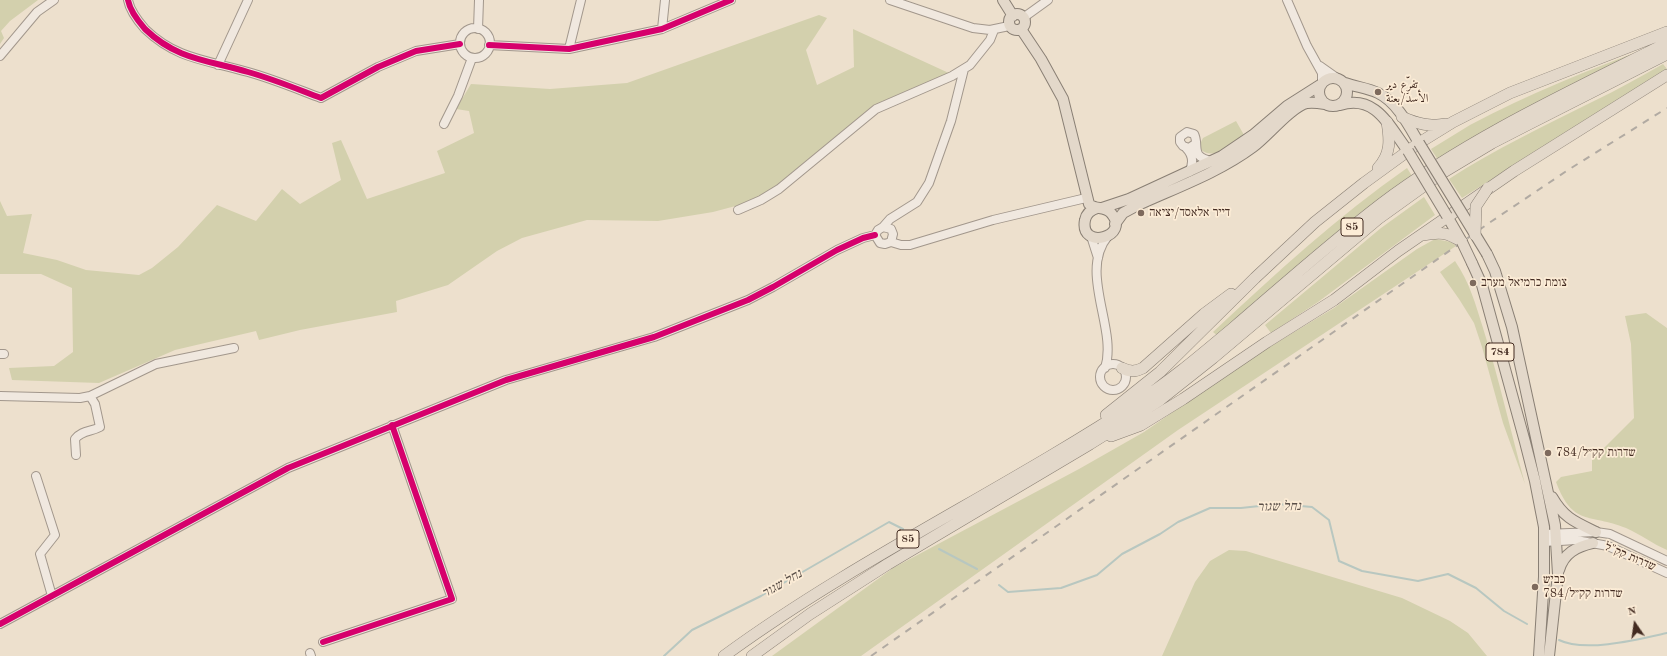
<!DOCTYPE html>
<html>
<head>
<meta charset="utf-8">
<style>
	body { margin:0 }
	#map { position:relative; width:1667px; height:656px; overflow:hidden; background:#ede0cd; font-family:"Old Standard TT",serif }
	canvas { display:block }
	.north { position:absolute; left:1615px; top:604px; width:40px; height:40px; -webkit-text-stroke:3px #fcecd6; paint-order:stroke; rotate:347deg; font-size:11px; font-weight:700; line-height:16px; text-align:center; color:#432b21 }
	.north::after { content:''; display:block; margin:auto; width:14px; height:18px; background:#432b21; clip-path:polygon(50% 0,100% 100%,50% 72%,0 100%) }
</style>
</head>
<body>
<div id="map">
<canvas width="1667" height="656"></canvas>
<div class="north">N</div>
</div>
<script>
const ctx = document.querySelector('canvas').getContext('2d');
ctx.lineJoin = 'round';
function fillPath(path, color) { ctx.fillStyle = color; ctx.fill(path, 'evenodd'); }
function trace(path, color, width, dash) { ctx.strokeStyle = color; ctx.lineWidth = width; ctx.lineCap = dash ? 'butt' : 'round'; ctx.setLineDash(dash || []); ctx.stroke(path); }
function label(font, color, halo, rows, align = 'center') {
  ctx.font = font + ' "Old Standard TT",Amiri,"Frank Ruhl Libre",serif'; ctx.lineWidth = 3.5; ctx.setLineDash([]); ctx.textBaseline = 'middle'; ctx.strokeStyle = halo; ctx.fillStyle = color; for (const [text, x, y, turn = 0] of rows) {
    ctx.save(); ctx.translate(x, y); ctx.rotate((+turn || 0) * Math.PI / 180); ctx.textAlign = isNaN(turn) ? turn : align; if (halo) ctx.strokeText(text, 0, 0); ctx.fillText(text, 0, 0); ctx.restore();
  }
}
fillPath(new Path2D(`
	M0,0H38L10,21L1,31L4,38L0,44Z
	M819,15L827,18L806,50L817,85L854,67L853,29L951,74L870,114L777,188L743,204L713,212L658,221L587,220L522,238L497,251L448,285L396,301L397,312L300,330L259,340L256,331L175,350L99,383L12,380L9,368L54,366L73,352L72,288L41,274H0V201L7,216L32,214L23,253L57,260L86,270L139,275L152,268L178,247L217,205L256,221L282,189L300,204L341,180L332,143L341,140L367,199L445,173L437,151L474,133L469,111L456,109L471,84L550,89L627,83Z
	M1650,47L1438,160L1431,149C1444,141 1457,133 1470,125C1528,94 1589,70 1650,47Z
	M1663,64L1667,69L1462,198L1449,179C1495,149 1544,126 1594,101C1617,90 1640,77 1663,64Z
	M1236,121L1244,135C1232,143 1216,161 1201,150L1200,144L1203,138Z
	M1407,168L1412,176L1375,202L1219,337L1213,332C1275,274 1338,216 1407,168Z
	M1424,197L1435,215L1318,302L1271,333L1265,325L1381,228Z
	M1435,239L1451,242L1456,246L1178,430L861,656H772L893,568L1079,469L1144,432L1248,360L1334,308L1417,249Z
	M1455,261C1470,283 1475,303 1483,328C1499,379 1511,432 1525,484L1503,423L1482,347L1474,323L1459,299L1440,272Z
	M1646,313L1667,328V550C1653,544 1640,534 1626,528C1589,513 1573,527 1556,482L1561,477L1592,471V460L1634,418L1631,344L1625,316Z
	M1229,550L1246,551L1402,598L1450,621L1468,633L1487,656H1162L1195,582L1210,561Z`), '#d3d0ad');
trace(new Path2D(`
	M939,549L977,569
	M999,585L1008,592L1061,588L1097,575L1122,554L1160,534L1178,522L1210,508H1241L1278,504L1312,507L1329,520L1339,561L1362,571L1418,581L1448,574L1476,588L1504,611L1527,624
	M1559,640C1585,653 1640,639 1667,633
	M664,656L692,630L761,596L889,522L903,529`), '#b8c7c0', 2);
const minor = new Path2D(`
	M128,0C130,11 138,21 145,29C177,60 208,60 248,72C273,79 297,89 321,98L378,67L416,51L460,44
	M890,0L973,28L990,30L1009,26
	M1287,0L1307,46L1322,73V83
	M1023,18L1048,0
	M460 43a15 15 0 1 1 30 0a15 15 0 1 1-30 0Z
	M478,29L479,0
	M662,29L665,0
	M489,45L569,49L662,29L731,0
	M569,49L581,0
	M0,56L37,12L54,0
	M218,65L248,0
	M1320,66L1337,78
	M444,124L458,96L472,58
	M1195,144L1189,148L1183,146L1180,142V137L1187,132L1194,134C1200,145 1189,157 1212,161
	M1186,148C1193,155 1194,163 1189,172
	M738,210L761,200L779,189L876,109L952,76L970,65L990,40L994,30
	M883,227L890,219L917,202L929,183L951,121L964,69
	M1091,236L1098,258
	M891,242L893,234L891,229L883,227L878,230L875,235L880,243L885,244L891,242L901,245H910L993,220L1086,198
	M0,354H4
	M1100 377a13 13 0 1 1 26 0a13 13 0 1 1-26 0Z
	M1105,368C1118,329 1078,272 1108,236
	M0,396L80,398L90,396L156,364L234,348
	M76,455L75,439C82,430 91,432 100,427L95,404L90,396
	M36,476L55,535L40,554L52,596
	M1544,534L1596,532L1610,534L1667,561
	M1544,542L1576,540L1608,546L1667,573
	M0,624L288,468L506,380L654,337L748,300L773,287L837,250L863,238L875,235
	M323,642L452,599L392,425
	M310,653L311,656`);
const major = new Path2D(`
	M1003,0L1013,16
	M1009 22a8 8 0 1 1 16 0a8 8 0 1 1-16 0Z
	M1021,29L1041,59L1063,99L1089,204C1095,210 1105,206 1111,213C1132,237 1079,251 1085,220C1086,214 1091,210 1097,208
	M1319 92a14 14 0 1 1 28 0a14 14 0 1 1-28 0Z
	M1345,83C1356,87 1368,88 1378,93C1397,102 1409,126 1419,143
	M1340,105C1376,94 1389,126 1408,151
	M1102,208L1129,199L1222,156L1253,135L1287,106L1320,85
	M1447,216L1462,242
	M1115,224L1123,213L1136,206C1175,188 1218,173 1253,147C1268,136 1291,107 1307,103C1313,102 1319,103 1325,104
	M1487,254L1495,271L1512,327L1555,525L1558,574L1549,656
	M1472,263L1482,285L1525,442L1535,481L1544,527V577L1539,656
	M1552,497C1564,518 1575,522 1596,532
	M1559,570C1564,553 1576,547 1593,543`);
const highway = new Path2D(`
	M1402,117C1418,124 1430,127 1446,124
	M1378,168C1391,154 1390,140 1387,122
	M1423,235C1440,232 1447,232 1462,242
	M1122,368C1130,372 1135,372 1143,368L1204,314L1231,294
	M1106,415L1160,372L1255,278L1315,222L1364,183L1419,143L1453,122L1510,93L1667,32
	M1111,436L1141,425L1183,399L1267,342L1334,300L1398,251L1514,171L1667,75
	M724,656C855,560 1004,490 1139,401C1173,379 1203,353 1233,328C1282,286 1330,243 1381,204C1469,138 1569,92 1667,43
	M752,656L810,614L888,564L1090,444L1160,400L1213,358L1378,219L1442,173L1492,143L1529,124L1667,54`);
trace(minor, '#a2978c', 10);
trace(major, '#897f74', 12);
trace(highway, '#897f74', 12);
trace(minor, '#f0e8df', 8);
trace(major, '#e3d8ca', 10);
trace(highway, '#e3d8ca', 11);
trace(new Path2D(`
	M871,656L1492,221L1568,170L1667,108`), '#b1aaa2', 2, [7, 7]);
const majorBridge = new Path2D(`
	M1419,143L1487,254
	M1408,151L1447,216
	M1462,242L1472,263`);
const highwayBridge = new Path2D(`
	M1475,235L1476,206L1488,188`);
trace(majorBridge, '#897f74', 12, []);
trace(highwayBridge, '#897f74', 12, []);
trace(majorBridge, '#e3d8ca', 10);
trace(highwayBridge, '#e3d8ca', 11);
trace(new Path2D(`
	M128,0C130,11 138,21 145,29C177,60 208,60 248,72C273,79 297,89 321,98L378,67L416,51L460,44
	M489,45L569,49L662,29L731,0
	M0,624L288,468L506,380L654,337L748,300L773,287L837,250L863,238L875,235
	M323,642L452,599L392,425`), '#d6006c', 6);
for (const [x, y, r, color] of [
	[1378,92,4,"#7e6a5d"],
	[1141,213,4,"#7e6a5d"],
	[1473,283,4,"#7e6a5d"],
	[1548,453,4,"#7e6a5d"],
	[1535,587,4,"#7e6a5d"]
]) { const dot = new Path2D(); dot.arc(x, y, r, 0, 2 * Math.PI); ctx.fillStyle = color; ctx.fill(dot); trace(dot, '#fcecd6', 1.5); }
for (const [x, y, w] of [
	[1352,227,22],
	[1500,352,28],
	[908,539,22]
]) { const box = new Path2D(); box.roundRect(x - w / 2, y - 9, w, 18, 3); ctx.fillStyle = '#fcecd6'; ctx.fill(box); trace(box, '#432b21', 1); }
label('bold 11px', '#432b21', null, [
	["85",1352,227],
	["784",1500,352],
	["85",908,539]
]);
label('12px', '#432b21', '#fcecd6', [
	["تفرّع دير",1386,85],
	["الأسد/بعنة",1386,99],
	["דייר אלאסד/יציאה",1149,213],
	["צומת כרמיאל מערב",1481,283],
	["784/שדרות קק״ל",1556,453],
	["כביש",1543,580],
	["784/שדרות קק״ל",1543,594]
], 'left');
label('12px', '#432b21', '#fcecd6', [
	["שדרות קק\"ל",1630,557,23]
]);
label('italic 13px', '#5a4f48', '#fcecd6', [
	["נחל שגור",1279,507,-1],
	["נחל שגור",782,584,-30]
]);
</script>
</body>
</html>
